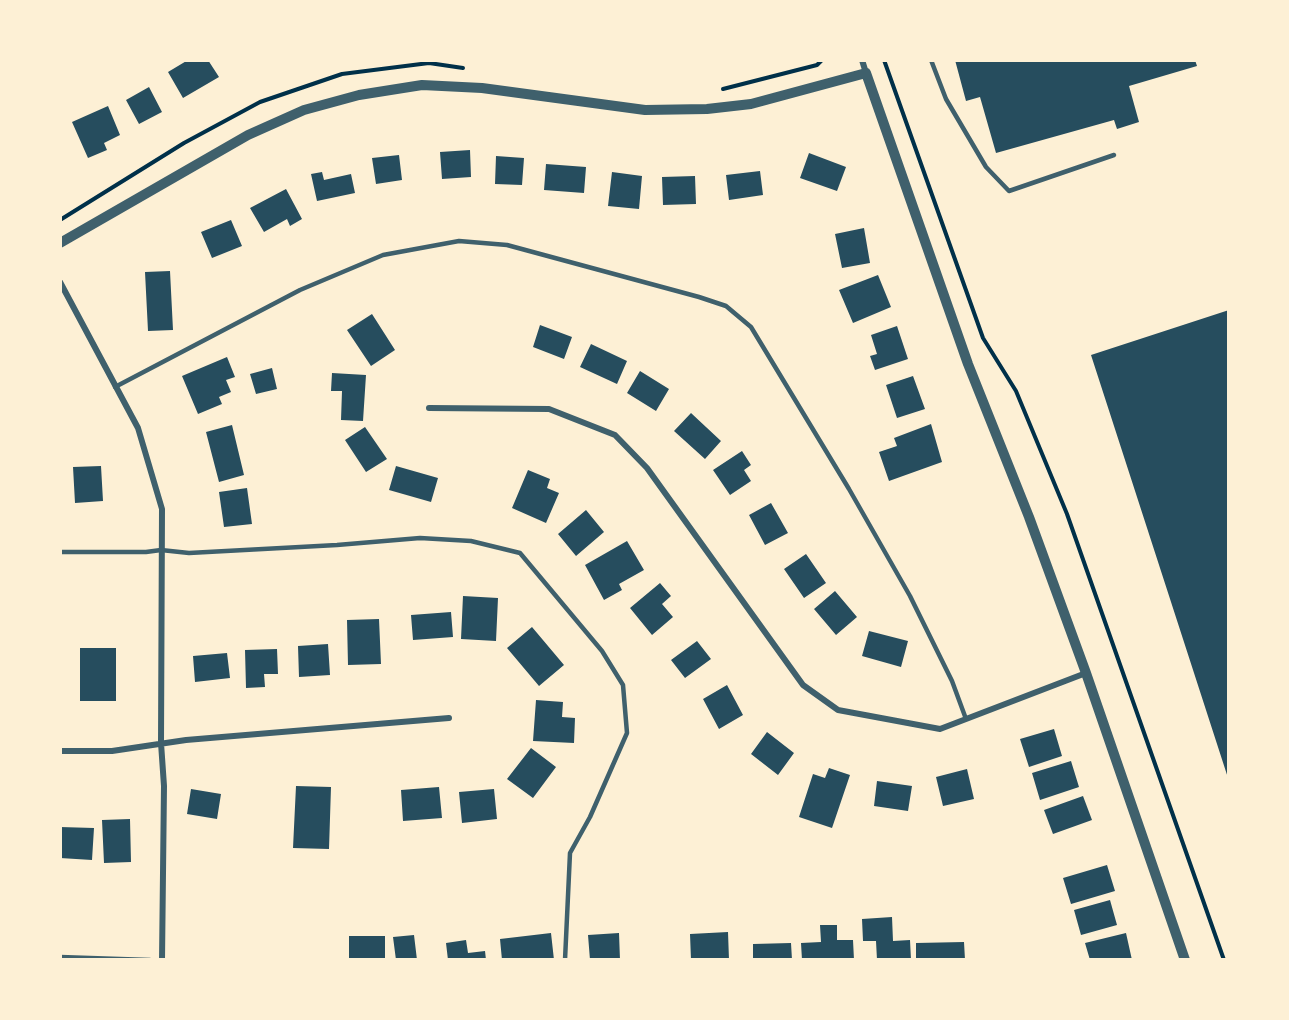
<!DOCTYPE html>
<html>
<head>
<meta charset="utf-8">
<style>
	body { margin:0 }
	#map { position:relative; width:1289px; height:1020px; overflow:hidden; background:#fdf0d5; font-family:"Archivo Narrow",sans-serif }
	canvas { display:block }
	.frame { position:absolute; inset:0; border:62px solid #fdf0d5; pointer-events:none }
</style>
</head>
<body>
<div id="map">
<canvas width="1289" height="1020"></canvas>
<div class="frame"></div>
</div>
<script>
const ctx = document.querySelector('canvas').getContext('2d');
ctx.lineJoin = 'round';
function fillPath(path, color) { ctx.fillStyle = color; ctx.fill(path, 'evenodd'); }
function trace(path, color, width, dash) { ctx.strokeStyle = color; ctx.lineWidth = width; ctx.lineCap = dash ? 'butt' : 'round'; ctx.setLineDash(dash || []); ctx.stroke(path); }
fillPath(new Path2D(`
	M188,60H208L219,77L183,98L168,72Z
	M955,60H1195L1197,66L1129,86L1139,122L1117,129L1114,120L996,153L980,97L966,101Z
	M149,87L162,112L139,124L126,100Z
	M108,106L120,135L104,143L107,150L88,158L72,122Z
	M470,150L471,177L442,179L440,152Z
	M809,153L846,167L837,191L800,178Z
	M399,155L402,180L376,184L372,158Z
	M496,156L524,158L522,185L495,184Z
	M546,164L586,167L584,193L544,190Z
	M760,171L763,195L729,200L726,175Z
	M322,172L324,180L351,174L355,193L317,201L311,174Z
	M612,172L642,176L639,209L608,206Z
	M695,176L696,204L663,205L662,177Z
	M286,189L302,219L290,226L287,219L264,232L250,208Z
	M231,220L242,246L212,258L201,232Z
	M864,228L870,263L842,268L835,234Z
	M170,271L173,330L148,331L145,272Z
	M878,275L891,307L853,323L839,290Z
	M1229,310V781L1091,355Z
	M372,314L395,350L371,366L347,330Z
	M540,325L572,337L564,359L533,347Z
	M897,326L908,359L875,370L870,356L877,354L871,335Z
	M591,344L627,361L617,384L580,367Z
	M227,357L235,377L226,380L231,392L219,397L222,404L198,414L182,376Z
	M272,368L277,389L256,394L250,374Z
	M640,371L669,389L656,411L627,393Z
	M332,373L366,375L363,421L341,420L342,391H331Z
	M913,376L925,409L897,418L886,385Z
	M691,413L721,441L705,459L674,431Z
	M931,424L942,462L889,481L879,452L897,446L894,438Z
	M232,425L244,475L219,482L206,432Z
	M365,427L387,459L366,472L345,440Z
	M742,451L751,465L744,470L751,481L730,495L713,470Z
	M101,466L103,501L75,503L73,467Z
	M396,466L438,478L431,502L389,490Z
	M528,470L550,479L547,488L559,493L546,523L512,508Z
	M247,488L252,524L224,527L219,492Z
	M771,503L788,533L765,545L749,515Z
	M586,510L604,532L576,556L558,534Z
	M627,541L644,570L619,584L622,590L604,600L585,565Z
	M806,554L826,583L804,598L784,569Z
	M660,583L671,596L662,604L673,617L652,635L630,608Z
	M835,591L857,617L836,635L814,609Z
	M463,596L498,598L496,641L461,639Z
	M451,612L453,637L413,640L411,615Z
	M379,619L381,664L348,665L347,620Z
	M532,627L564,665L539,686L507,648Z
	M869,631L908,641L901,667L862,656Z
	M697,641L711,659L685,678L671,660Z
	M328,644L330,675L299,677L298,646Z
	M80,648H116V701H80Z
	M277,649L278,674H264L265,687L246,688L245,650Z
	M227,653L230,678L195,682L193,656Z
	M727,685L743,715L719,729L703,699Z
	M536,700L563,702L562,717L575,718L574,743L533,741Z
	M1054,729L1062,756L1029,767L1020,739Z
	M767,732L794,753L778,775L751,754Z
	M531,748L556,767L533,798L507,779Z
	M1071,761L1079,787L1040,800L1032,773Z
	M829,768L850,775L832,828L799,817L813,774L825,778Z
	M967,769L974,799L943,806L936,777Z
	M877,781L912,786L908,811L874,806Z
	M296,786L331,787L329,849L293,848Z
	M439,787L442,818L403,821L401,790Z
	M191,789L221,794L217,819L187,814Z
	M494,789L497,819L462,823L459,792Z
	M1083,796L1092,820L1053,834L1044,810Z
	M130,819L131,862L104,863L102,820Z
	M60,827L94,828L92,860L60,858Z
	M1107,865L1115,891L1071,904L1063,878Z
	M1110,900L1117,925L1081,935L1074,910Z
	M892,917L893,941L910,940L911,960H877L876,941H863L862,919Z
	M820,925H837V940H853L854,960H802L801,943L821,942Z
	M728,932L729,960H691L690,934Z
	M551,933L554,960H502L500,939Z
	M619,933L620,960H590L588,935Z
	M1126,933L1132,960H1090L1085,943Z
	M414,935L417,960H396L393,937Z
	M349,936H385V960H349Z
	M466,940L468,953L485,951L486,960H448L446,943Z
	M964,942L965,960H916V943Z
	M791,943L792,960H753V944Z`), '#264d5e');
trace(new Path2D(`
	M884,60L983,338L1016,391L1067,514L1224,960
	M723,89L817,65L822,60
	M60,220L184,143L260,102L342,74L429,63L463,68`), '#003049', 4);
trace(new Path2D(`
	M931,60L946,99L986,167L1009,191L1114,155
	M115,387L300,290L383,255L459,241L507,245L699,297L726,306L751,327L849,489L910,596L952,681L966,719
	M60,552H146L161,550L189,553L337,545L420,538L471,541L520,553L602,651L623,685L627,733L590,817L570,853L565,960
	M60,957L150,960`), '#3f606c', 4.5);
trace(new Path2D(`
	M862,60L866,73
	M60,282L138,428L162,509L161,743L164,786L162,960
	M429,408L549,409L615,435L647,468L803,685L838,710L940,729L1086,673
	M60,751H112L186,740L449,718`), '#3f606c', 6);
trace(new Path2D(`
	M60,243L248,135L304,110L359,95L422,85L482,88L645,110L707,109L751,104L866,73L968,364L1029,517L1086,673L1185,960`), '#3f606c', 10);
</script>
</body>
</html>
